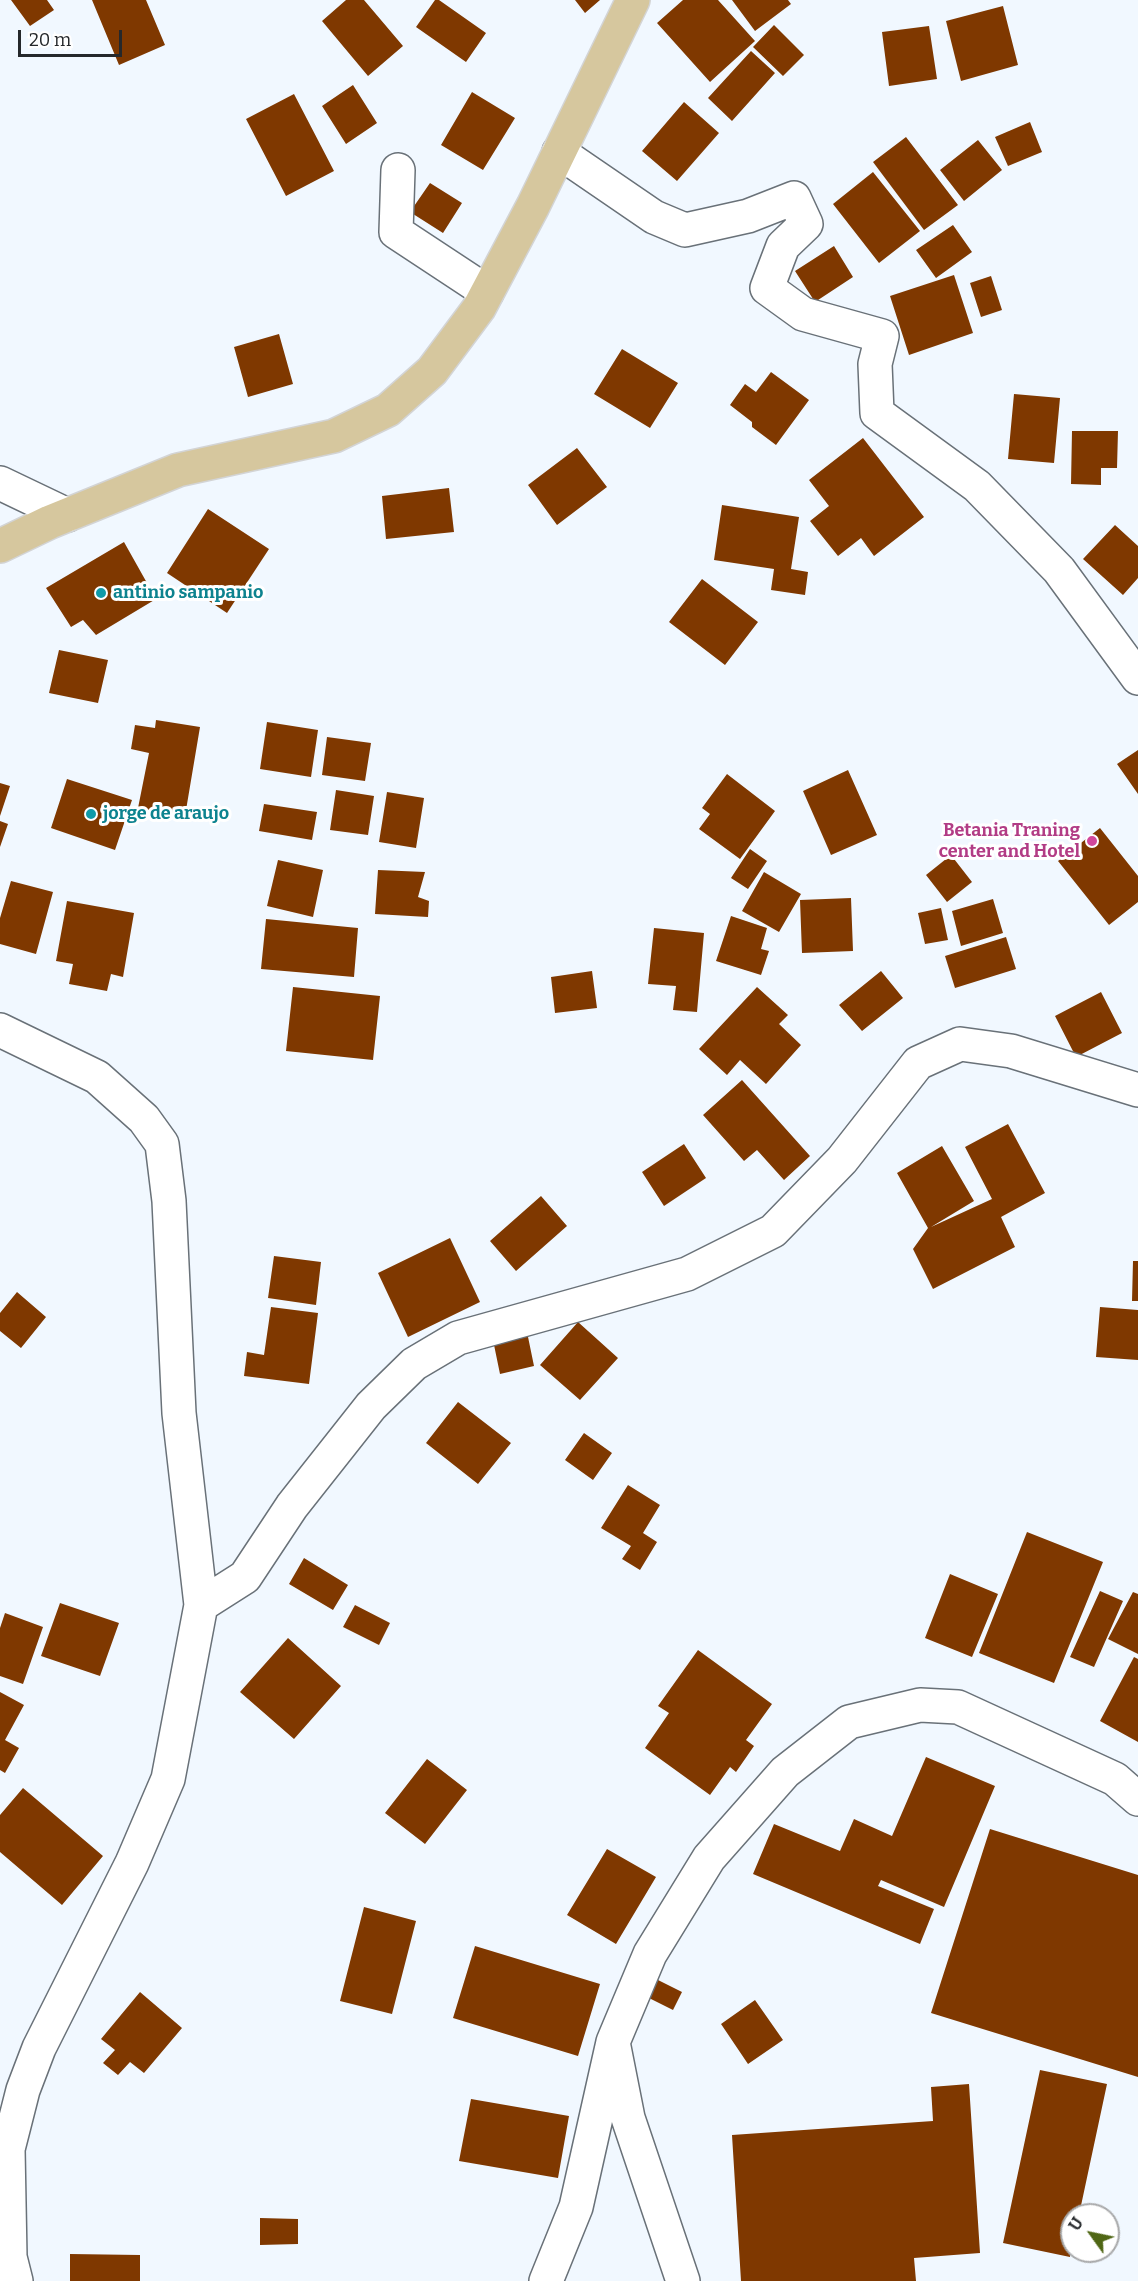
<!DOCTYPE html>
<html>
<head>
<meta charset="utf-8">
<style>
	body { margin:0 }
	#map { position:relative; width:1138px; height:2281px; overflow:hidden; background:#f1f8ff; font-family:Bitter,serif }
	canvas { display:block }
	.north { position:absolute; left:1060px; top:2203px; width:60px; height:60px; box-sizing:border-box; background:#fff; border:2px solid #a8a9aa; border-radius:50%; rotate:303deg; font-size:16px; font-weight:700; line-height:24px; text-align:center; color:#25282b }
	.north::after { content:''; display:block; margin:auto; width:21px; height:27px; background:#4f6614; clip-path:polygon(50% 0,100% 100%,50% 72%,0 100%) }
	.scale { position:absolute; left:18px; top:30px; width:104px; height:27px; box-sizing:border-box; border:3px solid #25282b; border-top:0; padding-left:8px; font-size:18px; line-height:21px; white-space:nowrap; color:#25282b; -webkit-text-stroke:4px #fff; paint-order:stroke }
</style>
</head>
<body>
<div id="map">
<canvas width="1138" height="2281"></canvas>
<div class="north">U</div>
<div class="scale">20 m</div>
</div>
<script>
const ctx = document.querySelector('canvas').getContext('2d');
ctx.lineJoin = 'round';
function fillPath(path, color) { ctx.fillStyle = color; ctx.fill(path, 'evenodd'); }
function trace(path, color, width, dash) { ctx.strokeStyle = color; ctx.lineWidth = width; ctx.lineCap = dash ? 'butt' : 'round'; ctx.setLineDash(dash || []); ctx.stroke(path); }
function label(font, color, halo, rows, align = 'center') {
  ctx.font = font + ' Bitter,serif'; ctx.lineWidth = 6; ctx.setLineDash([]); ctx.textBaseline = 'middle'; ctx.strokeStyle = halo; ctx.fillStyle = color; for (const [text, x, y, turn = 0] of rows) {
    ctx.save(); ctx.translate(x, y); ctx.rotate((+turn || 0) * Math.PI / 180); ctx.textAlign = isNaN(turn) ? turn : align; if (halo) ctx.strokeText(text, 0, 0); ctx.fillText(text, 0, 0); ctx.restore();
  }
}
fillPath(new Path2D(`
	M11,0H47L54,10L30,26Z
	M92,0H146L165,45L119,65Z
	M346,0H364L403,46L368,76L322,21Z
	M435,0H439L486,33L466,62L416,27Z
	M575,0H600L585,13Z
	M683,0H718L755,41L710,82L657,23Z
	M732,0H788L791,4L755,31Z
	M1003,6L1018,65L961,81L946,21Z
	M774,25L804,55L783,76L753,47Z
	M929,26L937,79L889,86L882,32Z
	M751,51L775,73L732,121L708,98Z
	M353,85L377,123L346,144L322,106Z
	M472,92L515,118L483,170L441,145Z
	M294,94L334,171L286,196L246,119Z
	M684,102L719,133L677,181L642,151Z
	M1030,122L1042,152L1008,166L995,137Z
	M906,137L958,205L924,230L873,162Z
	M978,140L1002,170L964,201L940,170Z
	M873,172L920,231L879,263L833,204Z
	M430,183L462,203L443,233L410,212Z
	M953,225L972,252L936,278L916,250Z
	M834,246L853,277L815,302L795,271Z
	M954,275L973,333L909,355L890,296Z
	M991,276L1002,310L981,317L970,283Z
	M279,334L293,384L248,397L234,347Z
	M622,349L678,383L650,428L594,394Z
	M771,372L809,400L776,445L752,427V422L730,405L745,384L756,392Z
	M1014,394L1060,398L1054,463L1008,459Z
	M1072,431H1118L1117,468H1101V485L1071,484Z
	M863,438L924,517L874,556L861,538L838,556L810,521L829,506L809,480Z
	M577,448L607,487L557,525L528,485Z
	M449,488L454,532L386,539L382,496Z
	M722,505L799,517L791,569L808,572L805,595L771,590L774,569L714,560Z
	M208,509L269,549L227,613L167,573Z
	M1115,525L1138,546V578L1123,595L1083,559Z
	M124,542L156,599L96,635L83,620L71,627L46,588Z
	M702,579L758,622L725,665L669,622Z
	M59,650L108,660L98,703L49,693Z
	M156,720L200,727L185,816L138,808L149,753L131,749L135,725L155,728Z
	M267,722L318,730L311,777L260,769Z
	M327,737L371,743L365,781L322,775Z
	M1138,750V794L1117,764Z
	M848,770L877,835L831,855L803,791Z
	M727,774L775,811L740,859L699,829L710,814L702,808Z
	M67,779L132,800L115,850L51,828Z
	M0,783L10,786L0,816Z
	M336,790L374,796L368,835L330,830Z
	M387,792L424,798L416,848L379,842Z
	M264,804L317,812L312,840L259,831Z
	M0,821L8,824L0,847Z
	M1100,828L1138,876V902L1109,925L1058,861Z
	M750,849L767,861L748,889L731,878Z
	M951,855L972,882L947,902L926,875Z
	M278,860L323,870L313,917L267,906Z
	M378,870L425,872L418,897L429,901L428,917L375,914Z
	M764,872L801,894L779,932L742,911Z
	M11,881L53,892L36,954L0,944V918Z
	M851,898L853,951L802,953L800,900Z
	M993,899L1003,933L961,946L952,911Z
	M67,901L134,913L123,977L111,974L107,991L69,984L73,964L56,961Z
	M941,908L948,940L925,944L918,913Z
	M731,916L767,928L761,949L769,951L761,975L716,961Z
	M266,919L358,928L354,977L261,969Z
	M654,928L704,933L697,1012L673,1010L676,986L648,984Z
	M1006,937L1016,969L955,988L945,956Z
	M592,971L597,1008L555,1013L551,977Z
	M881,971L903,998L862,1031L839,1005Z
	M293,987L380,996L373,1060L286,1051Z
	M757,987L788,1015L779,1024L801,1045L766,1084L740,1060L727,1075L699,1049Z
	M1101,992L1122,1033L1076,1057L1055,1016Z
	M742,1080L810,1156L784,1180L757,1150L744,1161L703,1115Z
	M1008,1124L1045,1193L1001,1217L1015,1247L933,1289L913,1249L928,1228L897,1173L942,1146L974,1201L931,1227L992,1199L965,1147Z
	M684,1144L706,1178L664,1206L642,1172Z
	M541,1196L567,1226L516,1271L490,1241Z
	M450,1238L480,1302L408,1337L378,1273Z
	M274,1256L321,1262L316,1305L268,1298Z
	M1133,1261H1138V1301H1132Z
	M17,1292L46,1317L21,1348L0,1331V1313Z
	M271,1307L318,1313L309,1384L244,1376L247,1352L264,1355Z
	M1100,1307L1138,1310V1360L1096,1357Z
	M578,1322L618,1358L580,1400L540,1365Z
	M527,1332L534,1366L500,1374L493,1340Z
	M458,1402L511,1443L478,1484L426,1443Z
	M584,1433L612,1453L593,1480L565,1460Z
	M628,1485L660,1505L643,1533L657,1542L640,1570L622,1559L631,1546L601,1528Z
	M1027,1532L1103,1562L1054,1683L979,1653Z
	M304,1558L348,1585L333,1610L289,1584Z
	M950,1574L998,1594L972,1657L925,1638Z
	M1100,1591L1123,1601L1094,1667L1070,1657Z
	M1133,1592L1138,1594V1654L1108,1639Z
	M60,1603L119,1623L100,1676L41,1656Z
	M355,1605L390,1623L379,1645L343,1627Z
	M5,1613L43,1627L23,1684L0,1676V1628Z
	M288,1638L341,1686L294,1739L240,1692Z
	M698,1650L772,1704L746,1740L754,1746L736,1772L730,1767L710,1795L645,1748L669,1713L658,1706Z
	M1134,1657L1138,1659V1742L1100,1721Z
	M0,1692L24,1705L5,1740L19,1748L5,1773L0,1770Z
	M926,1757L995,1786L944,1907L881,1880L878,1886L934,1909L920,1944L753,1874L774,1824L840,1851L854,1819L892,1836Z
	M427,1759L467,1790L425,1844L385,1813Z
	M23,1788L103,1856L62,1905L0,1852V1815Z
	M990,1829L1138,1875V2077L931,2013Z
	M607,1849L656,1877L616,1944L567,1915Z
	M364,1907L416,1921L392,2014L340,2001Z
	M475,1946L600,1984L578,2056L453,2018Z
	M658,1980L682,1992L673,2010L649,1998Z
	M140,1992L182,2028L144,2073L130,2062L118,2075L103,2063L115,2050L101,2039Z
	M755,2000L783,2040L748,2064L721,2024Z
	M1040,2070L1107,2084L1079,2215H1072L1070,2257L1003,2243Z
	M969,2084L980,2253L914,2258L916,2281H741L732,2135L933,2121L931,2087Z
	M471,2099L569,2116L558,2178L459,2161Z
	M260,2218L298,2219V2244L260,2245Z
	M70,2254L140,2255V2281H70Z`), '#7f3800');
const minor = new Path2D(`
	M559,152L654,217L685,230L748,216L794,198L806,224L783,246L767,288L803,314L882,336L875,364L877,413L977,486L1059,570L1138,678
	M398,170L396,232L487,292
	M0,483L67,515
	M0,1030L97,1077L144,1119L162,1144L169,1201L179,1413L201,1605L168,1779L132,1863L39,2048L23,2090L8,2149L10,2257L16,2281
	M201,1605L245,1577L292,1506L371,1406L414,1364L458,1338L687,1274L773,1231L842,1160L918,1063L960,1044L1011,1051L1138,1090
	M613,2042L650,1954L709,1858L785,1772L849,1722L920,1705L958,1707L1115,1779L1138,1799
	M546,2281L576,2207L613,2042L628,2118L683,2281`);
const primary = new Path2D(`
	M0,546L50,522L178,470L334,436L388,410L432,371L479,308L533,206L633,0`);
trace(minor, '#697178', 36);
trace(primary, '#d3d4d5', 36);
trace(minor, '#fff', 33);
trace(primary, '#d6c79e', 33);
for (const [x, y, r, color] of [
	[101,593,6,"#0f9aa8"],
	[91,814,6,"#0f9aa8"],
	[1092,841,6,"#d1479c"]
]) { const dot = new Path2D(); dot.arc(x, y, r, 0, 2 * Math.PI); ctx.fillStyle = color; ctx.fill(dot); trace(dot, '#fff', 2); }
label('bold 18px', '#0d838f', '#fff', [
	["antinio sampanio",113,593],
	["jorge de araujo",103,814]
], 'left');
label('bold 18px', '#b23c85', '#fff', [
	["Betania Traning",1080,831],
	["center and Hotel",1080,852]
], 'right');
</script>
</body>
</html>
